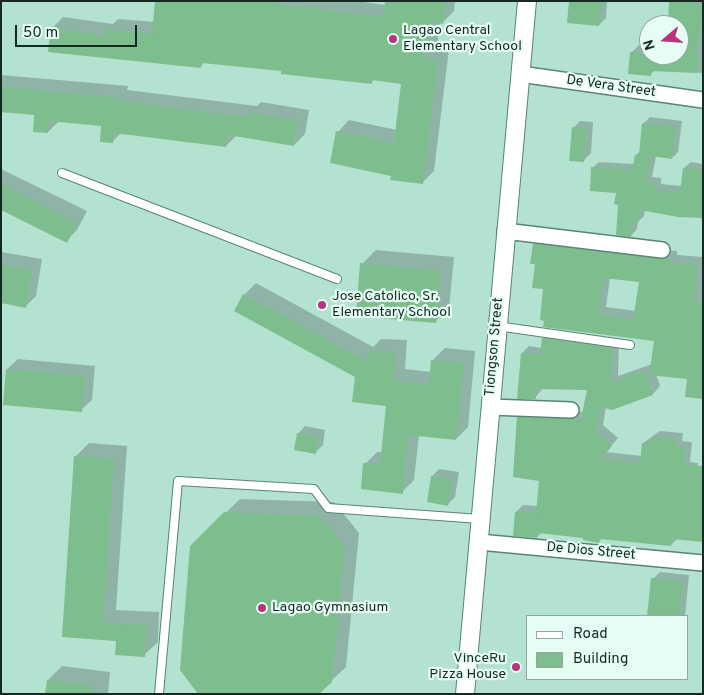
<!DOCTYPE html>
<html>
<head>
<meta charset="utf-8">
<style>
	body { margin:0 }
	#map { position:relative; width:704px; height:695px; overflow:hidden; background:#b3e2d1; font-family:Overpass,sans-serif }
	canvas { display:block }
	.frame { position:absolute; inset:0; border:2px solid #162822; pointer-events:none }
	.legend { position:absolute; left:526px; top:615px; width:162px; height:65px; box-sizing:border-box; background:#e6fdf4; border:1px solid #93a8a0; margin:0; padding:6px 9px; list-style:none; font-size:15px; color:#162822 }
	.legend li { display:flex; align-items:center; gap:10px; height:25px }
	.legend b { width:25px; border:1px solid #93a8a0 }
	.north { position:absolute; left:639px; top:15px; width:50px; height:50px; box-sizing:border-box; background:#e6fdf4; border:1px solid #93a8a0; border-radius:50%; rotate:252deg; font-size:14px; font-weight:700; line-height:20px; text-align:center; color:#162822 }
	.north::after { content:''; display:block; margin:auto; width:18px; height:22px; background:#b7357d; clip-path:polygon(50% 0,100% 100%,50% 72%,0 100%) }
	.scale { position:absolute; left:15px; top:25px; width:122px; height:22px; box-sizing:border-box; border:2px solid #162822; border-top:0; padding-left:6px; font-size:15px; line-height:18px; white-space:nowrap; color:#162822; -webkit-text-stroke:4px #e6fdf4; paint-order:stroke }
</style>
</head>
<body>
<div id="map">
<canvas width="704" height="695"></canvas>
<div class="frame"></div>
<ul class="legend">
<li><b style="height:6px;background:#fff"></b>Road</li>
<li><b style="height:14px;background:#7ebd8d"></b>Building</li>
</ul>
<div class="north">N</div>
<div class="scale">50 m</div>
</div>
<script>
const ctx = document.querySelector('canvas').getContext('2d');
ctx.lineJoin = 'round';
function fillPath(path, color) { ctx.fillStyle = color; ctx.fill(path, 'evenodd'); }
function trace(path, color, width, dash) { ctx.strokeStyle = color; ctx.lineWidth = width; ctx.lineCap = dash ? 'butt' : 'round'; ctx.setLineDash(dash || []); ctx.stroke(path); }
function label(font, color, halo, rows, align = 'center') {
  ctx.font = font + ' Overpass,sans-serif'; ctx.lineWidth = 4.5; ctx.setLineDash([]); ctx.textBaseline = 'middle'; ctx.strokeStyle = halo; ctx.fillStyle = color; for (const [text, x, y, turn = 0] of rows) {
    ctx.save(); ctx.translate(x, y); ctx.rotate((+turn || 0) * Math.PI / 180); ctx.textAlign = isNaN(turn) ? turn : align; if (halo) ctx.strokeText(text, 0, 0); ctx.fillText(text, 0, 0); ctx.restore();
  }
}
fillPath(new Path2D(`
	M156,1H357L385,5L386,1H455L454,11L443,22H440L437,48L449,49L434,171L423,182L392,175L338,132L349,120L397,130L402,83L375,79L371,83L283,70L205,62L201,66L52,28L63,17L113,24L118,19L155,22Z
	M571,1H607L606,18L599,25Z
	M670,1H703V73L655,70L650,75L631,53L639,45L649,46V55H679V25H669Z
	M1,75L128,86L127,90L257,106L261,102L309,110L305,134L294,145L237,135L226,146L121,133L112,142L103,125L59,121L48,132L36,114L1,112Z
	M650,117L682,121L678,152L672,158L656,156L652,177L661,178V184L682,186L684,168L691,162L703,164V217L645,210L644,216L638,222L637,229L631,236L617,192L592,168L599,162L634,164L636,155L640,151L644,123Z
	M580,121L593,122L591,153L583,161L573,128Z
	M1,169L87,211L77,230L66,241L1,209Z
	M542,236L677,251V255L703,257V398L689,378L656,374L660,386L653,394L613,408L606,407L603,425L618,438L606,452L642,456L643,443L660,431L683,433L682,441L692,442L690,462L698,463L691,532L678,538L671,545L602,538L599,542L584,537L542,532L537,537L516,512L523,505L538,506L540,480L519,418L526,411L583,412L588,388H543L535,398L522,353L529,346L542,348L543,339L550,331L619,341L618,376L652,364L655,340L613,333L544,288L536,263L534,244ZM610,278L641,281L636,311L606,307Z
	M376,250L454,257L449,308L435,322L362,264Z
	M1,252L42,259L36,296L26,306L1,302Z
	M256,283L373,347L381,339L407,340L405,369L431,372L433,360L445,348L475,351L468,427L456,439L419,435L414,480L402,492L365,464L377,452H383L387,405L356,376L244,295Z
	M18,359L95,366L92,400L81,410L7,369Z
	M305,426L325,430L323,445L316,452L298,434Z
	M89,443L127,446L116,610L159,612L158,642L144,655L117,640L64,635L76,456Z
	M439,469L459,472L455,497L448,504L432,476Z
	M240,499L334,502L359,533L346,667L331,681L191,547Z
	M660,572L689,575L685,616H648L653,579Z
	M62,666L110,672L108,694H46L48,680Z`), '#0003');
fillPath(new Path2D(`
	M155,1H278V4L383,17L385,1H446L443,24L431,22L426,58L438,60L423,184L390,180L391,176L330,163L336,131L394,143L401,84L372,80V84L281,74V71L202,63L201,68L48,52L51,28L105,35L106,29L152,34Z
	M569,1H602L599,26L567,23Z
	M669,1H694V5L703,6L696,54L698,55L697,73L651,71V76L628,74L630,52L649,55H679V25H668Z
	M1,87L117,97V101L248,117L249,112L298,121L294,146L228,135L226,147L114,133L113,143L100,142L101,126L49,121L48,133L33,132L34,115L1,112Z
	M642,123L676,127L672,159L651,156L646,183L656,184L655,190L680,192L683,168L703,170V218L678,217L640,210L638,223H633L631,237L616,235L618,205L614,204L616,193L590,191L591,167L632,170L635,155H639Z
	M572,127L587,129L584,162L569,161Z
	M1,184L77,223L67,243L1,210Z
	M533,244L666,258L670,259L669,263L698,265L694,301L703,302V399L685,397L687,379L649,375L654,341L543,327L544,321L540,320L543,289L532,288L535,264H530ZM603,278L639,282L633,320L598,314Z
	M360,263L440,271L436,323L356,316Z
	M1,265L32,270L26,308L1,303Z
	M243,294L368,362V350L395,352L394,381L429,384L431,360L464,363L456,440L408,435L403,494L361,489L363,463L380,465L386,406L352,402L355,377L234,311Z
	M542,338L612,348L611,382L645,371L653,395L612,410L601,407L596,432L612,446L601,459L640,463L642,443H651L652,437L677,439L675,448L685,449L684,465L703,466V542L672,539L671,546L600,539L599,543L583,540V538L538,533L537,538L513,536L515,512L536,513L539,481L513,477L517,417L581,419L587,390L536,389V399H517L521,353L540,355Z
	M6,369L85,376L82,412L3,405Z
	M297,433L319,437L316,454L294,450Z
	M74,456L114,459L103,623L146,625L145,657L115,655L116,641L62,637Z
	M431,476L452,479L448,506L427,502Z
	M224,512L320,516L345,547L332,682L319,694H198L180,670L190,546Z
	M651,578L683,582L679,616H647Z
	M47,680L93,685L92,694H45Z`), '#7ebd8d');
const service = new Path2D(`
	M62,173L337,279
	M497,326L630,345
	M159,694L178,481L314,489L328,508L480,519`);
const minor = new Path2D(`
	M520,74L703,100
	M505,231L662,250
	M490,407L571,410
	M479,542L703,563`);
const tertiary = new Path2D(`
	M465,694L527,1`);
trace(service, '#588575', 10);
trace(minor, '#588575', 18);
trace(tertiary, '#588575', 20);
trace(service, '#fff', 8);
trace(minor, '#fff', 15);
trace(tertiary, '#fff', 18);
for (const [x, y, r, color] of [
	[393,39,5,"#b7357d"],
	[322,305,5,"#b7357d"],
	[262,608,5,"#b7357d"],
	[516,667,5,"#b7357d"]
]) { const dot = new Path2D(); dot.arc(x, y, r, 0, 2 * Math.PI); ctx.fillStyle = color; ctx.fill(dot); trace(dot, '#e6fdf4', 2); }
label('14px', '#162822', '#e6fdf4', [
	["Lagao Central",403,31],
	["Elementary School",403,47],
	["Jose Catolico, Sr.",332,297],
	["Elementary School",332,313],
	["Lagao Gymnasium",272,608],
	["VinceRu",506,659,"right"],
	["Pizza House",506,675,"right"]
], 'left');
label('14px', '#162822', '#e6fdf4', [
	["De Vera Street",611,87,8],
	["Tiongson Street",495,347,-85],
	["De Dios Street",591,552,5]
]);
</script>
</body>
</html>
